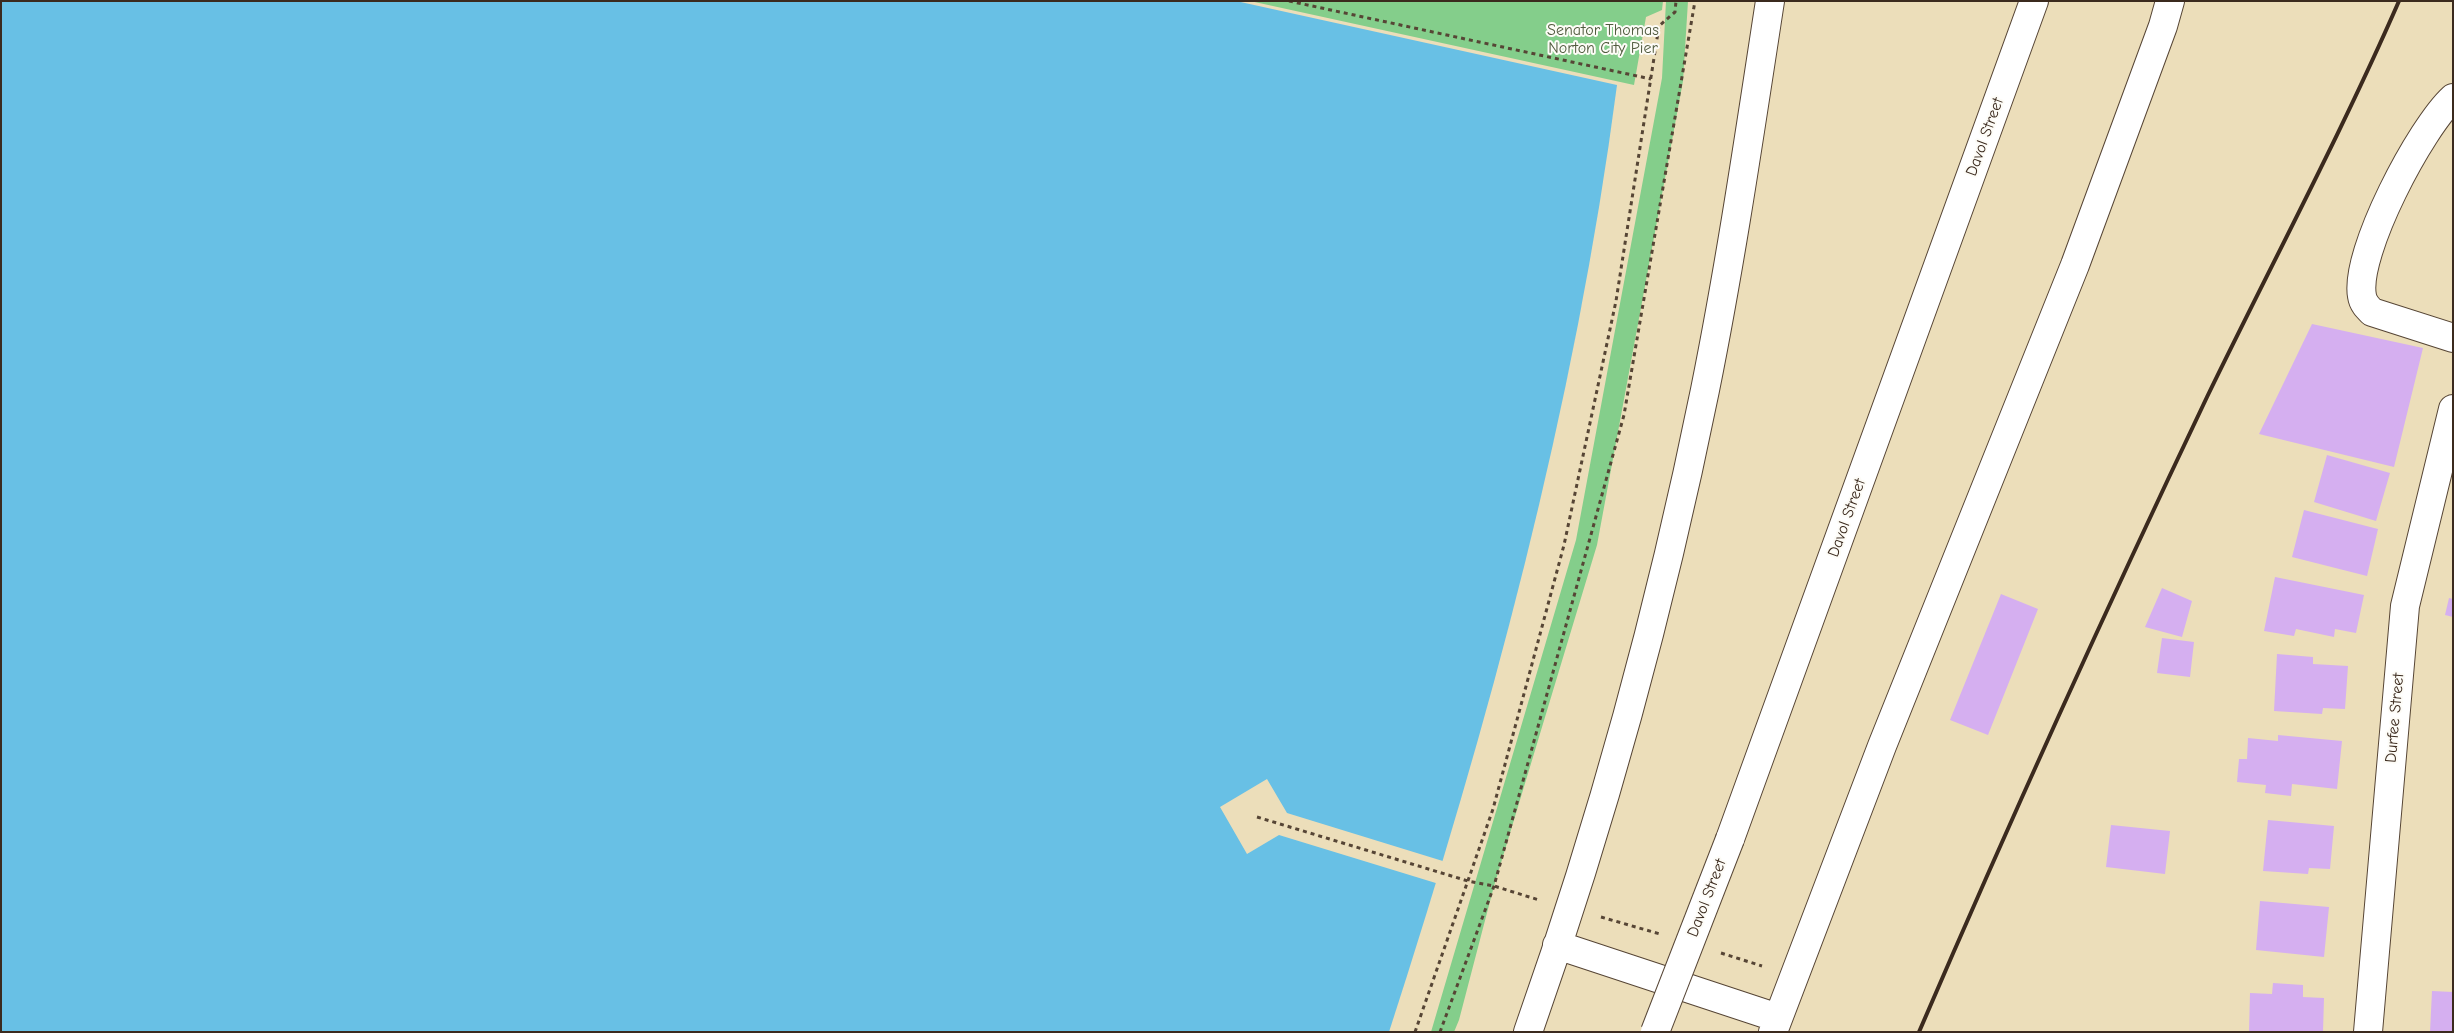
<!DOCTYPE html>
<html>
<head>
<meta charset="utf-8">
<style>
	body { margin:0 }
	#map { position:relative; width:2454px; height:1033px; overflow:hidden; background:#ecdeba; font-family:"Comic Neue",sans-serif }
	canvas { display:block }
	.frame { position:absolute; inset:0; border:2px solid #3b2a1e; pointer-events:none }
</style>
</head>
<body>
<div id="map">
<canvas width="2454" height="1033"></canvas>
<div class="frame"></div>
</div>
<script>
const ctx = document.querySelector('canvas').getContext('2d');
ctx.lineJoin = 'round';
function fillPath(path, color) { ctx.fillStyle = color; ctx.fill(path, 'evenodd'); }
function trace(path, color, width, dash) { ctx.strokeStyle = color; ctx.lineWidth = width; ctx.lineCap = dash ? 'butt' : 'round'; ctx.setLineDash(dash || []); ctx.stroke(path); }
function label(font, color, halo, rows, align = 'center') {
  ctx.font = font + ' "Comic Neue",sans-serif'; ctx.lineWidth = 4; ctx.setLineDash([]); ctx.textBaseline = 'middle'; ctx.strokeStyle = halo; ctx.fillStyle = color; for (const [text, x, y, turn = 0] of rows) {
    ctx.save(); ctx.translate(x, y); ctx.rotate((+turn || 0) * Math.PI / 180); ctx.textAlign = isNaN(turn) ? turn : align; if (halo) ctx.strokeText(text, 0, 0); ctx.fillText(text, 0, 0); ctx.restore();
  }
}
fillPath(new Path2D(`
	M1250,1H1663L1662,10L1646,17L1634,85Z
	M1666,1H1688L1683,81L1597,545L1494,886L1459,1020L1454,1032H1431L1576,540L1662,78Z`), '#84ce8b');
fillPath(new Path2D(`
	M1,1H1236L1617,85C1575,408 1489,723 1389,1032H1Z`), '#68c0e5');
fillPath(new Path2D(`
	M1267,779L1287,813L1446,862L1439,884L1279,835L1247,854L1220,807Z`), '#ecdeba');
fillPath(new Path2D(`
	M2312,324L2423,348L2394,467L2259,434Z
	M2327,455L2390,473L2376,521L2314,502Z
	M2304,510L2378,529L2367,576L2292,557Z
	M2275,577L2364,595L2356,633L2335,629L2334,637L2296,629L2294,636L2264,631Z
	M2162,588L2192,601L2182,637L2145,627Z
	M2001,594L2038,609L1988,735L1950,720Z
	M2449,598L2453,599V617L2445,615Z
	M2162,638L2194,642L2190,677L2157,673Z
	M2277,654L2313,657V664L2348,666L2345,709L2323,708L2322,714L2274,711Z
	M2278,735L2342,741L2337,789L2292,784L2291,796L2265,793L2266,785L2237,782L2239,759H2247L2248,738L2278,741Z
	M2268,820L2334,826L2330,869L2309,868L2308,874L2263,871Z
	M2111,825L2170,831L2165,874L2106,867Z
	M2260,901L2329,907L2324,957L2256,950Z
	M2273,983L2303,985V997L2324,998L2323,1032H2249L2250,993L2272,994Z
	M2432,991L2453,992V1032H2430Z`), '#d5aff0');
const minor = new Path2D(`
	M2453,98C2421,127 2354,253 2362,296C2363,303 2367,307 2372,312L2453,338`);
const major = new Path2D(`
	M2368,1032L2405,606L2453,409`);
const highway = new Path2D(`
	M1730,839L2034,1
	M1557,945L1778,1018
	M1528,1032C1602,823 1661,607 1705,390C1731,261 1750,131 1770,1
	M1773,1032L1882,746L2075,265L2163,26L2170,1`);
trace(minor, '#564535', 30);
trace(major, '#564535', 30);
trace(highway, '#564535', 30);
trace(new Path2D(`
	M1289,1L1651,79
	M1257,817L1468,881L1494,886L1539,900
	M1601,917L1660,934
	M1721,953L1762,966
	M1415,1032L1493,809L1564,545L1616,301L1659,26L1675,12L1676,1
	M1440,1032L1494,886L1624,415L1695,1`), '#564535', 3, [4, 4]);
trace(minor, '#fff', 28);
trace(major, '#fff', 28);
trace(highway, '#fff', 28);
trace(new Path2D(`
	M1919,1032C2011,818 2107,607 2207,397C2271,265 2340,136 2399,1`), '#3b2a1e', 4);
const highwayBridge = new Path2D(`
	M1655,1032L1730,839`);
trace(highwayBridge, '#564535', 30, []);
trace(highwayBridge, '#fff', 28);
label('16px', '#515b3f', '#fdfcf7', [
	["Senator Thomas",1603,30],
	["Norton City Pier",1603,48]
]);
label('16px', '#3b2a1e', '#fdfcf7', [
	["Davol Street",1985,137,-70],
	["Davol Street",1847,518,-70],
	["Durfee Street",2395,718,-85],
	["Davol Street",1707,898,-69]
]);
</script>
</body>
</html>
